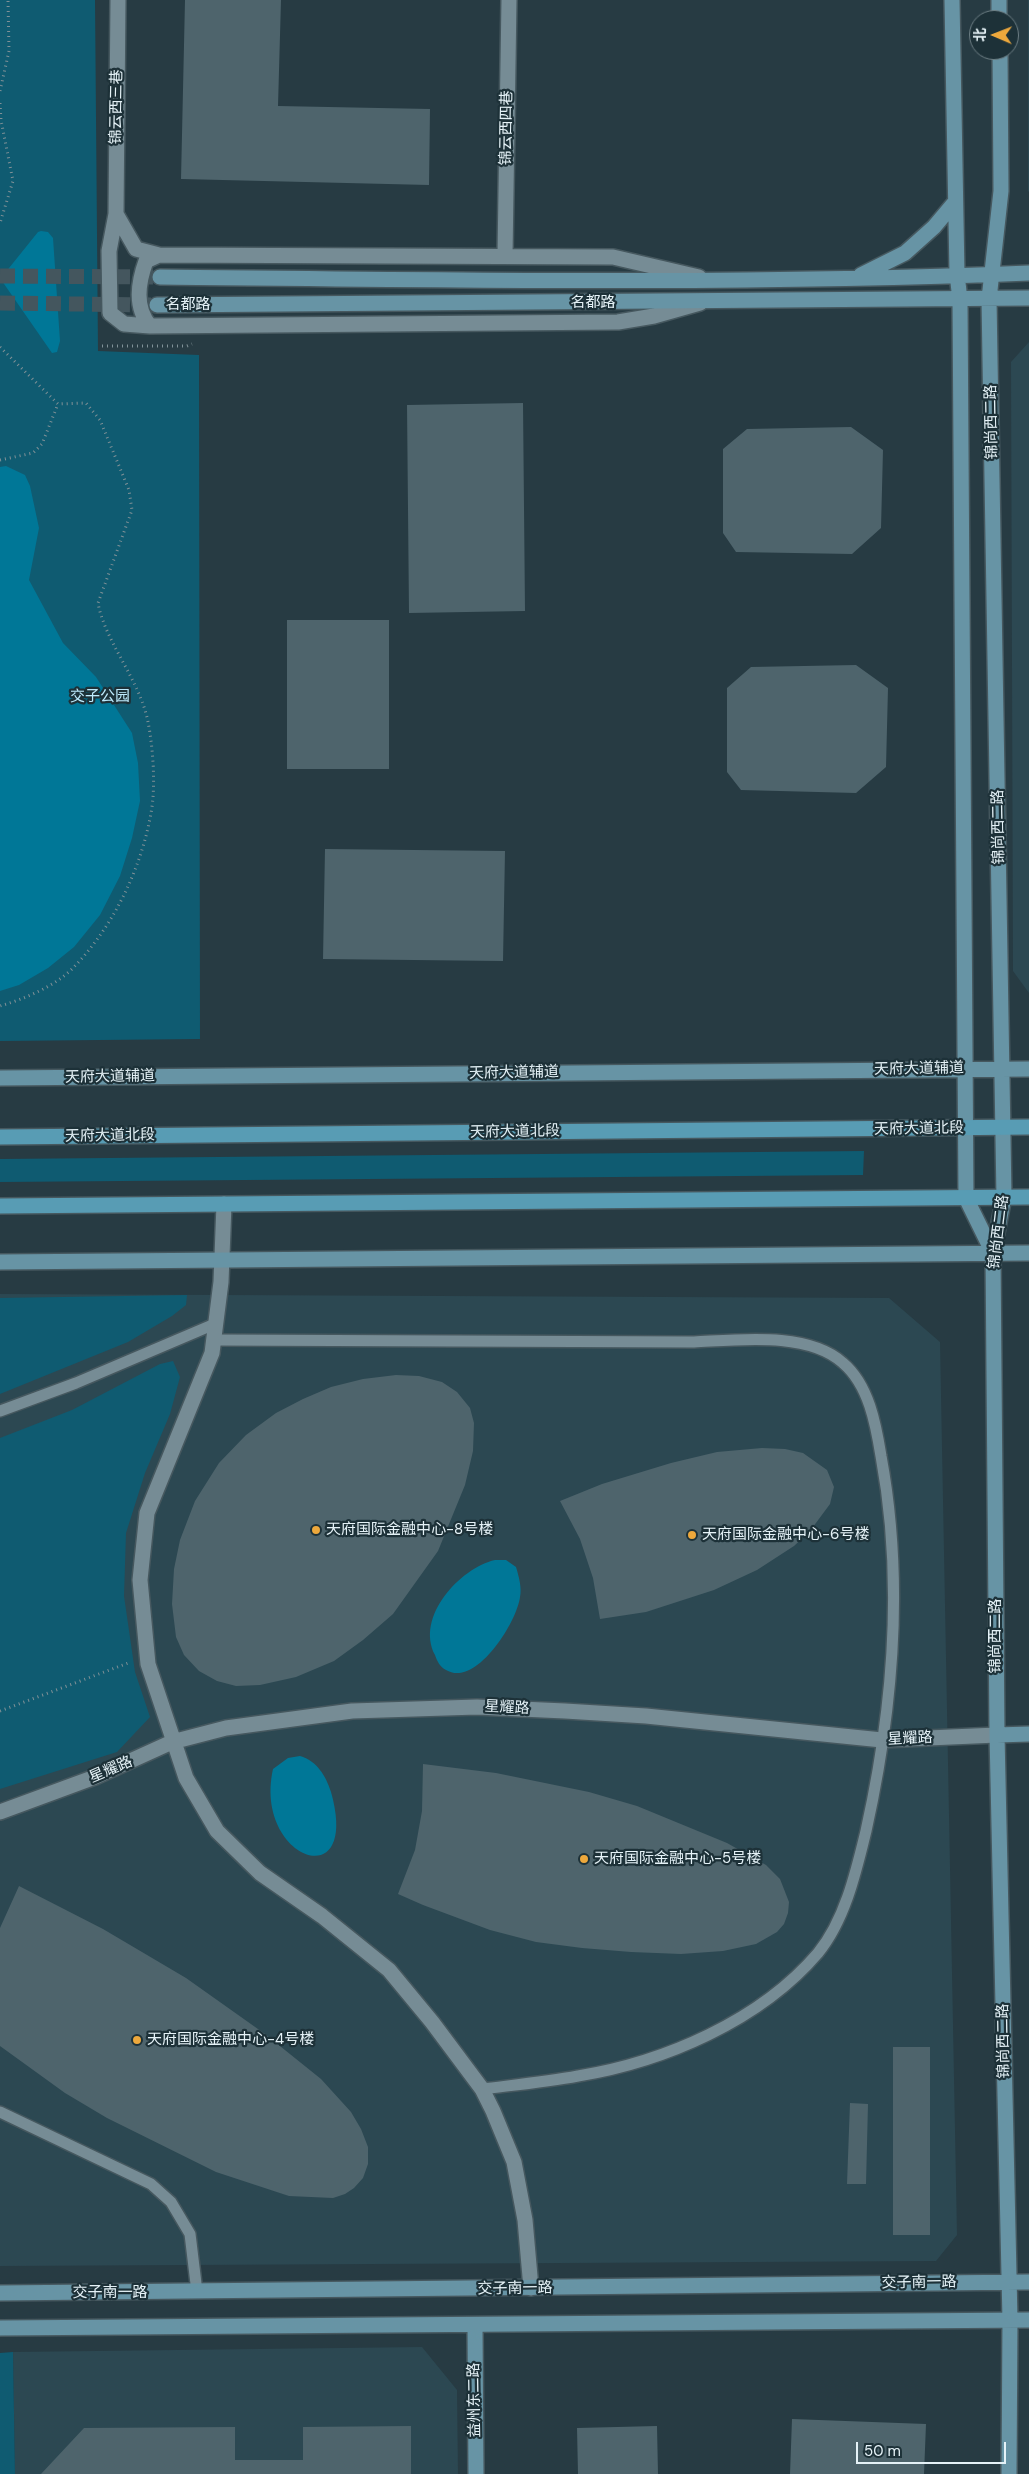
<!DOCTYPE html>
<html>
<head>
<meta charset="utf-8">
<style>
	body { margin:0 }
	#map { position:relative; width:1029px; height:2474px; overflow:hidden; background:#273b43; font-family:"DM Sans","Noto Sans SC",sans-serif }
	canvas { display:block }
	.north { position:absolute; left:969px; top:10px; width:50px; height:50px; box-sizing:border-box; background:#1d3138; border:1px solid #6d7e84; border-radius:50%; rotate:271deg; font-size:14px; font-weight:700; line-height:20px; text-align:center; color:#e5f2f7 }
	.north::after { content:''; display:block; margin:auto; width:18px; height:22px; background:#eda83c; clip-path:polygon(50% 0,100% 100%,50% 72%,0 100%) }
	.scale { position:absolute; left:856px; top:2442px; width:150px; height:22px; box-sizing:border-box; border:2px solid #e5f2f7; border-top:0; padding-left:6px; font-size:15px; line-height:18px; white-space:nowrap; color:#e5f2f7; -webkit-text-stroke:4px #1d3138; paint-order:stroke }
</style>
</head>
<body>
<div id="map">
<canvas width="1029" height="2474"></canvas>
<div class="north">北</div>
<div class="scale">50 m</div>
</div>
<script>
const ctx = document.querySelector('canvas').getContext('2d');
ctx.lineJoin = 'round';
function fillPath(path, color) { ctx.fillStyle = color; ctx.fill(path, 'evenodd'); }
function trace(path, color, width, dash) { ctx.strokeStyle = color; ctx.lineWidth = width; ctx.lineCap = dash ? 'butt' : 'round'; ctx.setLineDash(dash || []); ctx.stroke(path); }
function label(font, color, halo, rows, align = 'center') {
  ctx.font = font + ' "DM Sans","Noto Sans SC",sans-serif'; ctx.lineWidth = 4.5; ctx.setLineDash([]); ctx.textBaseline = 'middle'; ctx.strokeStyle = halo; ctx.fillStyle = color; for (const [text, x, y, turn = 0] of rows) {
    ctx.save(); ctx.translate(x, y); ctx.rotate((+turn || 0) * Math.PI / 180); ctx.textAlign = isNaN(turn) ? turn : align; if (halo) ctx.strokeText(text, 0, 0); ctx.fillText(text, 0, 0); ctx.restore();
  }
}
fillPath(new Path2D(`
	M1028,0H1029V192L1028,191Z
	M1029,342V993L1013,971L1011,362Z
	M0,1294L889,1298L940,1342L957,2235L936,2261L0,2266Z
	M422,2347L457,2390L458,2474H15L13,2352Z`), '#2c4852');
fillPath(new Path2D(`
	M0,0H95L98,351L199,355L200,1039L0,1041Z
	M864,1151L863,1175L0,1182V1159Z
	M187,1295L186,1305L172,1316L128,1342L0,1394V1298Z
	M173,1361L180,1377L170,1414L145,1473L126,1533L124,1596L135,1672L150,1717L117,1752L0,1789V1438L72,1410L160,1364Z
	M13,2352L15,2474H0V2353Z`), '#0f5b71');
fillPath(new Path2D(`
	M41,231L48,232L53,238L60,341L57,352L52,353L2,281L5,273L38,232Z
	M6,466L25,475L30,486L39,528L29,580L63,643L96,677L132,733L138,763L140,801L132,838L120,876L100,915L74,947L48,968L19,985L0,991V467Z
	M495,1560H506L516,1567C519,1577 522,1588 520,1597C517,1622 476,1688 446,1670C440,1667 437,1661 435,1655C415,1617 460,1568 495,1560Z
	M300,1756C317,1761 326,1776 331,1792C361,1898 253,1859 273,1769L288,1758Z`), '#007797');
fillPath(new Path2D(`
	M185,0H281L278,106L430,109L429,185L181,179Z
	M523,403L525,611L409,613L407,405Z
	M851,427L883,450L881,528L852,554L736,552L723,533V449L747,429Z
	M287,620H389V769H287Z
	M856,665L888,688L886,767L856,793L741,790L727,772V688L751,667Z
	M325,849L505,851L503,961L323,959Z
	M396,1375L419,1376L442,1382L457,1392L470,1408L474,1423L473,1451L465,1485L438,1551L393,1614L363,1640L334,1661L296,1677L260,1685L236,1686L217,1681L199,1671L184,1655L176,1637L172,1604L174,1569L180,1540L195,1501L219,1463L246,1435L276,1413L303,1399L331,1387L363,1379Z
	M762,1448L785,1449L803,1453L827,1470L834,1487L830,1504L810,1531L794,1546L757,1570L714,1590L646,1612L600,1619L593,1578L580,1539L560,1501L602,1484L671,1463L717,1452Z
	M423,1764L496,1773L589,1792L637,1806L727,1843L766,1865L780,1879L789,1902L788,1913L784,1924L777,1932L756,1944L723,1951L681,1954L631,1952L582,1948L536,1942L490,1930L423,1905L398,1894L415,1850L422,1811Z
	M19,1886L103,1929L186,1978L265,2034L321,2079L351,2112L361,2129L368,2147V2164L363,2178L354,2188L345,2194L333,2198L289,2196L216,2172L107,2118L65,2093L0,2046V1928Z
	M893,2047H930V2235H893Z
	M850,2103L868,2104L866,2184H847Z
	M792,2419L926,2424L924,2474H790Z
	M411,2426V2474H41L84,2428L235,2427V2460H303V2427Z
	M657,2426L658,2474H578L577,2428Z`), '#4e646c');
trace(new Path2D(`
	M0,276L160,277
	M0,303L151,305`), '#44565e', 15, [15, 8]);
const lane = new Path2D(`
	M214,1340L694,1342C737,1340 808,1331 843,1363C869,1385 876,1425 881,1456C904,1580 893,1710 866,1831C856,1872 845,1920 818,1953C760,2021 664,2062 578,2076C546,2082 514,2085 482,2089
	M0,1411L76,1383L217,1323
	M0,2112L151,2184L171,2202L190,2234L197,2292`);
const street = new Path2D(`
	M118,0L116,214L109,251L110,313L124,324L150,326L618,322L654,316L700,303
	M116,214L136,249L159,255L613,257L699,277
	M505,255L509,0
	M150,326C134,307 138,283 146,261L159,255
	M224,1204L221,1282L212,1353L147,1513L140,1580L148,1664L186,1778L217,1831L260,1873L322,1916L389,1970L432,2022L482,2089L493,2111L514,2162L525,2220L531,2288
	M0,1812L95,1777L172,1742L226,1728L352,1711L477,1707L565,1711L646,1716L882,1740L997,1735`);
const secondary = new Path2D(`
	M952,0L957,274L960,300L966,1198L993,1253
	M999,0V20
	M1000,50L1001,191L989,299L1004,1197L993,1253L997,1735L1010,2320L1009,2474
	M861,275L905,253L934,227L955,202
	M160,277C449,280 740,285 1029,273
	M157,305L1029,298
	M0,1078L1029,1069
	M0,1262L1029,1253
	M997,1735L1029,1734
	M0,2293L1029,2282
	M475,2326L476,2474
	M0,2328L1029,2320`);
const primary = new Path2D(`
	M0,1137L1029,1127
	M0,1206L1029,1197`);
trace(lane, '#46585f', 14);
trace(street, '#46585f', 18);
trace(secondary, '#46585f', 18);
trace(primary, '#46585f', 18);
trace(new Path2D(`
	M0,91L9,51L8,0
	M0,103L1,120L13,181L0,223
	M102,346H187L192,344
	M0,347L58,404L86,403L100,420L129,490L132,510L98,603C105,642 140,680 148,722C153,747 156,787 151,813C141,870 112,929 71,970C53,987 24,999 0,1006
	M0,460L33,453L42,444L58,404
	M0,1711L131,1662`), '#809197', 3, [1, 4]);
trace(lane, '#768c95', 11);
trace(street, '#768c95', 15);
trace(secondary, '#6794a5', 15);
trace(primary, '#589cb4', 15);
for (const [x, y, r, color] of [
	[316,1530,5,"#eda83c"],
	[692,1535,5,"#eda83c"],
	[584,1859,5,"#eda83c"],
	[137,2040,5,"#eda83c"]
]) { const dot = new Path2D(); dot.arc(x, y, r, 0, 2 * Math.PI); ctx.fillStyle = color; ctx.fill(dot); trace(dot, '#1d3138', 2); }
label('15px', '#e5f2f7', '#1d3138', [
	["锦云西三巷",117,107,-89],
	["锦云西四巷",507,128,-89],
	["名都路",593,303],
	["名都路",188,305],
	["锦尚西二路",992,422,-91],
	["锦尚西二路",999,827,-91],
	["天府大道辅道",919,1069,-1],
	["天府大道辅道",514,1073,-1],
	["天府大道辅道",110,1077,-1],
	["天府大道北段",919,1129,-1],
	["天府大道北段",515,1132,-1],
	["天府大道北段",110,1136,-1],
	["锦尚西二路",999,1232,-83],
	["锦尚西二路",996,1636,-90],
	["星耀路",507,1708,3],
	["星耀路",910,1739,-3],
	["星耀路",111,1770,-23],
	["锦尚西二路",1004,2041,-91],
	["交子南一路",919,2283,-1],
	["交子南一路",515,2289,-1],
	["交子南一路",110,2293],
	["益州东二路",475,2400,-91]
]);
label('15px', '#beebfd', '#1d3138', [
	["交子公园",100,697]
]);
label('15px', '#e5f2f7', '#1d3138', [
	["天府国际金融中心-8号楼",326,1530],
	["天府国际金融中心-6号楼",702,1535],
	["天府国际金融中心-5号楼",594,1859],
	["天府国际金融中心-4号楼",147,2040]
], 'left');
</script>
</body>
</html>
